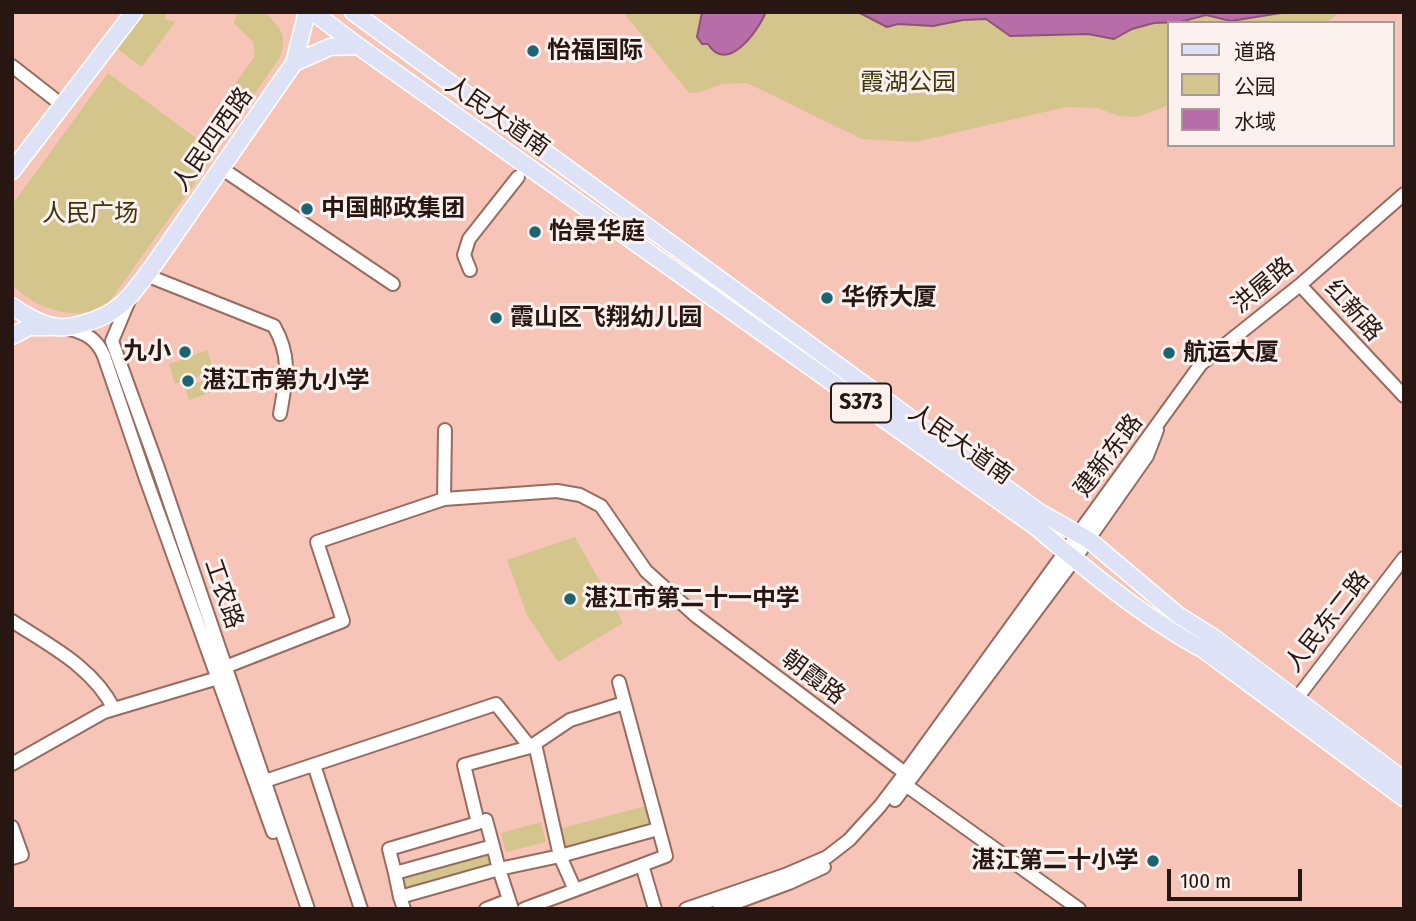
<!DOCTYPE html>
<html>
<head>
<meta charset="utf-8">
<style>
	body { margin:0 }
	#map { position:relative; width:1416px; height:921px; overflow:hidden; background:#f7c5b8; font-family:"Fira Sans Condensed","Noto Sans SC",sans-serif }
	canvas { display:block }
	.frame { position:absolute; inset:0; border:14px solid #271611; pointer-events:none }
	.legend { position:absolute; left:1167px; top:21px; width:228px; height:126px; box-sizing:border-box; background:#fbf1ee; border:2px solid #a69996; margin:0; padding:9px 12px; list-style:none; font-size:21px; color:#271611 }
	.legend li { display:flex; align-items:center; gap:14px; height:35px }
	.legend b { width:35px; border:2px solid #a69996 }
	.scale { position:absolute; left:1167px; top:869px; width:135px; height:32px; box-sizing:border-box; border:4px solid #271611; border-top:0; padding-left:9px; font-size:21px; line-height:24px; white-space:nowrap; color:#271611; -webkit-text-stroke:5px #fbf1ee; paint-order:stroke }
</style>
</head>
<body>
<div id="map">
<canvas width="1416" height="921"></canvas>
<div class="frame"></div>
<ul class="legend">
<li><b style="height:9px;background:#dde2f7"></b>道路</li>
<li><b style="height:19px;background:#d3c58c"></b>公园</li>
<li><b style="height:19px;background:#b76da7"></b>水域</li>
</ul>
<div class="scale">100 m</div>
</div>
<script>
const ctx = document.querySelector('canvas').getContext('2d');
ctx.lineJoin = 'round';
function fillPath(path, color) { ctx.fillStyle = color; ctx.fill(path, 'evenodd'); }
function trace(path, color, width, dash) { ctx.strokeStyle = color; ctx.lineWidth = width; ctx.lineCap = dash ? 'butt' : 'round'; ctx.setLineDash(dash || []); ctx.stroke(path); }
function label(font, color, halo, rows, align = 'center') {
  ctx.font = font + ' "Fira Sans Condensed","Noto Sans SC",sans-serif'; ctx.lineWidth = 6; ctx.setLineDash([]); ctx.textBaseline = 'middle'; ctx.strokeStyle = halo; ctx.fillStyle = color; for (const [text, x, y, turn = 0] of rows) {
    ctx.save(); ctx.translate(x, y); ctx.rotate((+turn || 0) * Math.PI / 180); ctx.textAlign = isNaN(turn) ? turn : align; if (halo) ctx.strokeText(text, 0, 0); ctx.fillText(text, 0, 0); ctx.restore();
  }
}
fillPath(new Path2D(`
	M142,12H167L164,19L175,22L142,67L115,47Z
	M238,12H265C280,28 288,35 280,57L229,131L211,118L255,56L253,42L234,23Z
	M623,12H702L697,38L746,40L766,12H858L887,27L898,24L933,26L963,20L986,19L1010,36L1088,34L1114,39L1131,29L1154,23L1180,22L1206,15L1231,21L1287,12H1340L1326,23H1169V105L1137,117L1119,116L1097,108L1066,107L915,142L862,139L747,83L722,84L701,92L689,93Z
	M108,73L216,153L109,302C101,306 91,312 83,313C57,315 29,303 12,284V205Z
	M207,350L214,372L175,384L169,364Z
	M209,379L214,391L189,400L185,387Z
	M575,537L623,623L558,662L527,615L507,560Z
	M646,806L651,825L563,848L558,829Z
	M541,822L546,842L506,852L501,833Z
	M491,849L495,864L401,889L397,874Z`), '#d3c58c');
const water = new Path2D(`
	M702,12H766C758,31 727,75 708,44H702L697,37Z
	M858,12H1287L1231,21L1206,15L1180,22L1154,23L1132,29L1114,39L1088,34L1010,36L986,19L963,20L933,26L898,24L887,27Z`);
fillPath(water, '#b76da7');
trace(water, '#8c537a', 2);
const minor = new Path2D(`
	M12,66L62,105
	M221,168L393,284
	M470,270L464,255L469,239L518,177
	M146,275L274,326C292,358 286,379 280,414
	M1300,285L1404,396
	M130,298L112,341L158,468L308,909
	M69,329C86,333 97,339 104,356L146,479L273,832
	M444,499L445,430
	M12,621C50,646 93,667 114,709
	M215,671L343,621L317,542L444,499L557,491L580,495L601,506L646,571L696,616L905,773
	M619,682L666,856L642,865
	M1291,706L1404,558
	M535,744L560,856L575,890
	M12,764L104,712L218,678
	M314,765L361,909
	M265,781L496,704L530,747L570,720L624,703
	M900,781L1079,909
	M895,800L1074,560L1147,456L1157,430
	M12,827L22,855L12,858
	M395,873L389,849L478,823
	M400,897L395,873L493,846L486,820L478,823L464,765L530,747
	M404,909L400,897L499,869L493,846
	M486,909L509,900
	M512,909L499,869L560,856L658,829
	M524,909L642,865L655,909
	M686,909L785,875L827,857L849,840L880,806L905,773L1201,364L1300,285L1404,194
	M719,909L789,883L824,867`);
const major = new Path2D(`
	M313,12L358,46L1036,527C1088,571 1143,617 1204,650L1404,798
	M353,12L1039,512L1089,540L1178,615L1213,637L1404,780
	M294,63L330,47L358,46
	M12,171L134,12
	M12,306C24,315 42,325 57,327C72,329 102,319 114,310C129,300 140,283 151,269L294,63L307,12
	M12,336L29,327H50`);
trace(minor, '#986b60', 16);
trace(major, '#fff', 19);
trace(minor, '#fff', 12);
trace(major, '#dde2f7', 16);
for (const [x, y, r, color] of [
	[533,51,7,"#1d6473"],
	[307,209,7,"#1d6473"],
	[535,232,7,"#1d6473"],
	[827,298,7,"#1d6473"],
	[496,318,7,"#1d6473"],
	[185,352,7,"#1d6473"],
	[1169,353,7,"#1d6473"],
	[188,381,7,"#1d6473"],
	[570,599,7,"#1d6473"],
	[1153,861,7,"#1d6473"]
]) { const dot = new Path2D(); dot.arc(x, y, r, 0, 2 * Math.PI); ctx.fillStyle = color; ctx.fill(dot); trace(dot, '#fbf1ee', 2.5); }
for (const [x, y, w] of [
	[861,403,60]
]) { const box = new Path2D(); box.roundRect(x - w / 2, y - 19.5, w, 39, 5); ctx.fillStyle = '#fbf1ee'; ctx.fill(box); trace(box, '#271611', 2); }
label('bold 23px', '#271611', null, [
	["S373",861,403]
]);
label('bold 24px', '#271611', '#fbf1ee', [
	["怡福国际",547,51],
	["中国邮政集团",321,209],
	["怡景华庭",549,232],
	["华侨大厦",841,298],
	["霞山区飞翔幼儿园",510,318],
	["九小",171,352,"right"],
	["航运大厦",1183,353],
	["湛江市第九小学",202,381],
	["湛江市第二十一中学",584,599],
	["湛江第二十小学",1139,861,"right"]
], 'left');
label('24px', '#3f350a', '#fbf1ee', [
	["霞湖公园",908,83],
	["人民广场",90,214]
]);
label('24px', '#271611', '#fbf1ee', [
	["人民大道南",497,117,35],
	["人民四西路",213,140,-55],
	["洪屋路",1263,286,-40],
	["红新路",1353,311,48],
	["人民大道南",960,445,35],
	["建新东路",1109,456,-53],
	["工农路",223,594,71],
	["人民东二路",1328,622,-52],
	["朝霞路",813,678,37]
]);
</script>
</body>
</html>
